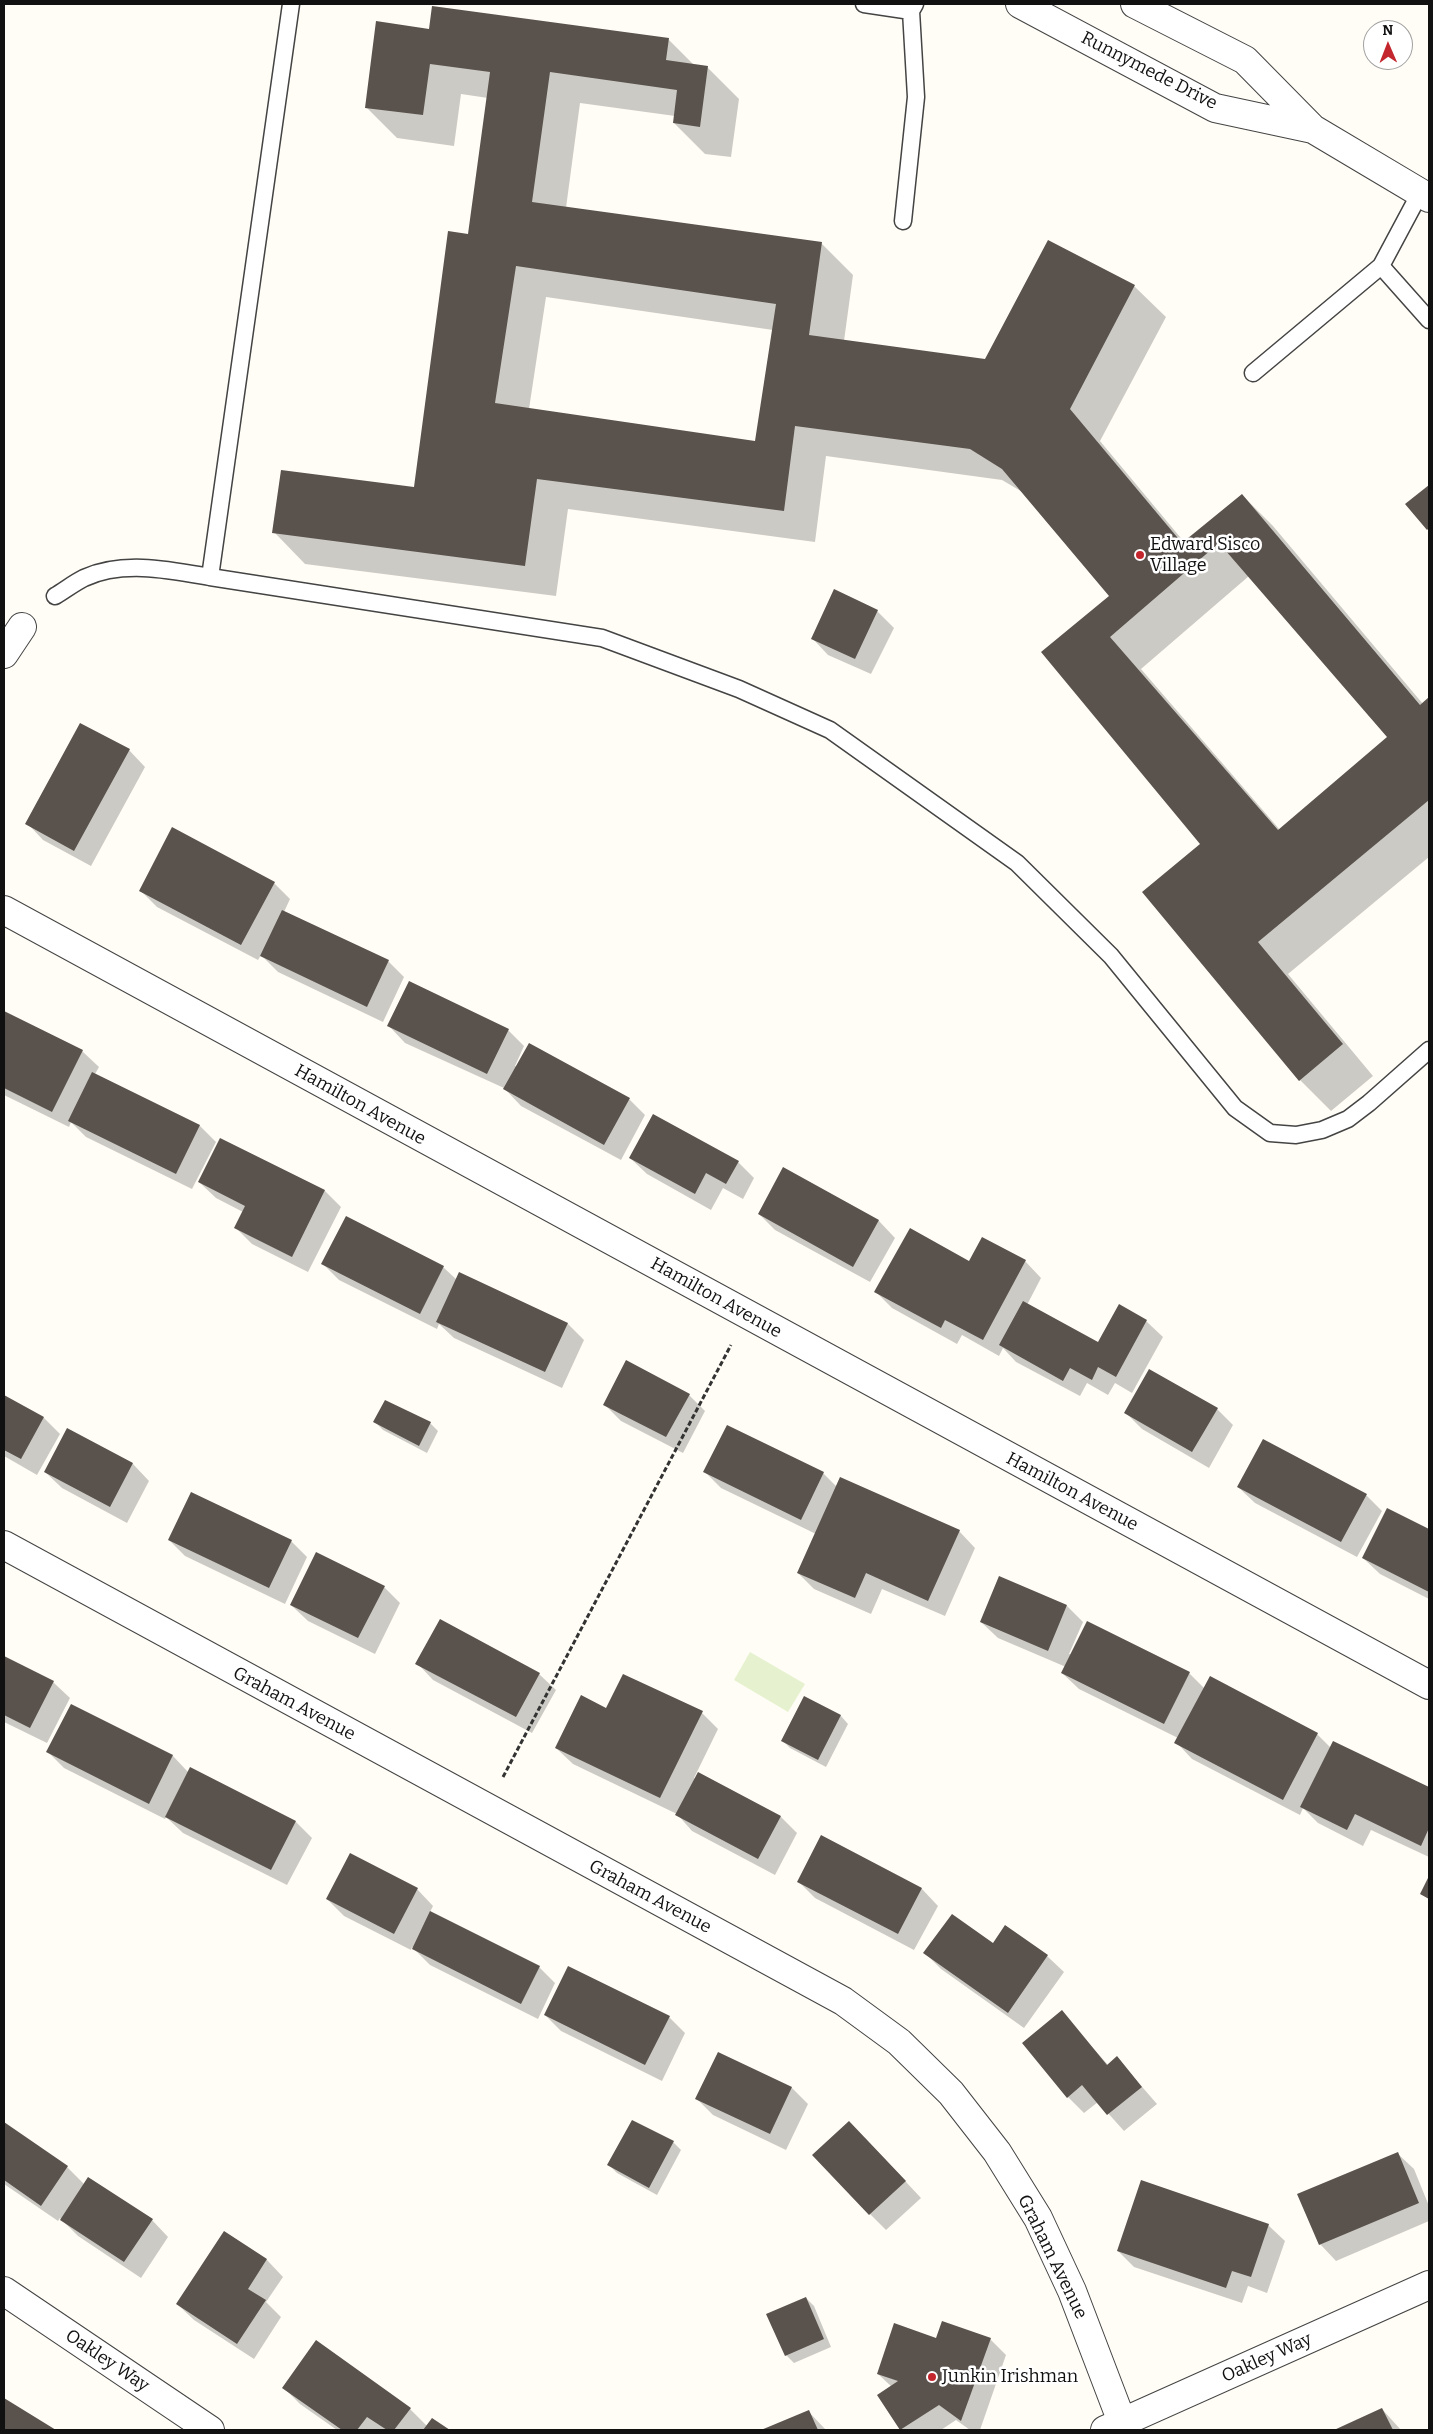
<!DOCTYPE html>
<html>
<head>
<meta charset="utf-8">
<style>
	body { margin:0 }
	#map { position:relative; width:1433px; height:2434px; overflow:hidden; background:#fffdf5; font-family:Bitter,serif }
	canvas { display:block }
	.frame { position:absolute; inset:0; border:5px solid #111; pointer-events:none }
	.north { position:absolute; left:1363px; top:20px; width:50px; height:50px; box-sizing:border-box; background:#fff; border:1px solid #a0a0a0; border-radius:50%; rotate:359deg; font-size:14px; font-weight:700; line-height:20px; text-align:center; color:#111 }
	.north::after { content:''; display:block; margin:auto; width:18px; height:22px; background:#c4262e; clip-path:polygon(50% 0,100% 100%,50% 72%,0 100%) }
</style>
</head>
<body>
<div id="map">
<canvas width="1433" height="2434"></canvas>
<div class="frame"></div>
<div class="north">N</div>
</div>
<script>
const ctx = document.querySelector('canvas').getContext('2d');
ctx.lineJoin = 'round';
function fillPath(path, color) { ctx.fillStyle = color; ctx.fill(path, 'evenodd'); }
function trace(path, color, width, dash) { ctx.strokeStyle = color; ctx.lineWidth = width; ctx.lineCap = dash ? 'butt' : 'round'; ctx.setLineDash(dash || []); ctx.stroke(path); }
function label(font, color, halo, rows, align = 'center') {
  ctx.font = font + ' Bitter,serif'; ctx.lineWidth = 5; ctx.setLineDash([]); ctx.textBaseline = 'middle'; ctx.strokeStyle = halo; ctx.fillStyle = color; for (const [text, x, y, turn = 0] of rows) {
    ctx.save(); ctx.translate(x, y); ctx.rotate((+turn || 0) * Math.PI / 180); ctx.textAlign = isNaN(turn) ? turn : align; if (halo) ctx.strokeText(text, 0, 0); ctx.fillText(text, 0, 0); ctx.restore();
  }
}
fillPath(new Path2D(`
	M750,1652L805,1684L788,1712L734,1680Z`), '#e6f2cf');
fillPath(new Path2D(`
	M430,30L668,39L695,66L708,68L739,99L731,157L705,154L674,123L675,116L580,103L566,208L822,244L853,275L844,341L986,361L1134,286L1166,317L1100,441L1185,543L1242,495L1273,526L1423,704L1429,699V857L1288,974L1373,1076L1331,1111L1300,1080L1202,844L1043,652L1110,596L1024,493L1002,480L826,456L815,542L568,509L556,596L305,564L274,532L415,489L469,236L488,98L461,94L454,146L397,138L366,107ZM546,297L773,330L756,443L529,409ZM1249,576L1389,737L1280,830L1141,669Z
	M1429,486V531L1407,505Z
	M877,611L894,628L871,674L828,655L812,638Z
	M129,750L145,767L91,866L43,840L27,823Z
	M274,883L290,899L284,912L388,961L404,977L383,1022L278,972L261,955L258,960L157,907L140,890Z
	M4,1012L82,1051L99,1067L95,1074L200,1126L216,1142L192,1189L86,1137L71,1122L69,1127L4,1095Z
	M389,1026L508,1030L524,1046L515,1066L629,1099L645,1115L621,1160L521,1106L504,1088L405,1043Z
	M221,1139L325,1191L341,1207L308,1272L252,1244L236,1228L243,1212L216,1198L199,1182Z
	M630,1158L738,1162L754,1178L743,1199L723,1188L711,1210L647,1174Z
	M784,1169L879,1221L895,1238L870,1282L775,1230L759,1214Z
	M1025,1261L1041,1278L1027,1305L1099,1344L1146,1321L1163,1337L1132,1393L1115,1383L1108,1395L1087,1383L1080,1396L1016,1362L1003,1348L999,1356L962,1335L957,1344L892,1308L876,1292L970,1262Z
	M323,1264L443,1267L457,1280L568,1324L584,1340L562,1388L454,1338L439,1324L437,1329L339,1280Z
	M689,1395L705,1411L683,1453L621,1421L604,1404Z
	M4,1396L44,1418L60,1434L37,1475L4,1456Z
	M1217,1409L1233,1425L1209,1468L1142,1429L1126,1413Z
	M375,1422L430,1423L438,1431L427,1453L383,1430Z
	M727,1426L823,1473L837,1487L959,1531L975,1548L945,1616L882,1589L871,1614L814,1589L798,1573L816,1534L721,1488L705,1472Z
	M68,1430L133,1464L149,1481L127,1523L62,1488L45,1472Z
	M1238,1487L1366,1495L1382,1511L1357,1557L1255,1503Z
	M1388,1510L1429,1531V1599L1380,1574L1363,1558Z
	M169,1540L291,1541L307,1557L285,1604L185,1556Z
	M384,1587L400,1603L375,1654L308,1621L291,1605Z
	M1067,1606L1083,1622L1069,1654L1189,1673L1205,1689L1317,1734L1331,1748L1333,1743L1429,1789V1857L1371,1830L1363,1846L1318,1823L1303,1808L1300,1815L1192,1759L1176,1742L1178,1738L1079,1689L1062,1673L1066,1667L998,1638L981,1622Z
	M4,1658L53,1682L70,1698L47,1743L4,1722Z
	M417,1663L539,1674L556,1690L532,1733L433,1680Z
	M804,1698L841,1716L848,1724L826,1767L790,1748L782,1740Z
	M71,1705L173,1756L188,1772L296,1822L312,1838L287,1885L183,1833L166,1817L165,1819L64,1768L48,1752Z
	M607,1709L702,1713L718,1729L694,1778L696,1779L699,1773L781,1817L797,1833L775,1875L692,1831L677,1814L573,1764L556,1748Z
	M822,1837L922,1889L938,1906L914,1950L815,1898L799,1882Z
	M417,1889L433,1906L430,1912L539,1967L555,1983L538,2019L430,1965L412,1947L411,1950L344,1916L327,1899Z
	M1005,1927L1047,1956L1064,1972L1024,2028L941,1969L925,1953L993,1944Z
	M1061,2012L1108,2065L1117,2058L1157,2104L1124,2131L1098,2102L1084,2113L1068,2097Z
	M545,2015L669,2017L685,2033L662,2081L561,2031Z
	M718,2053L792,2088L808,2104L786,2150L713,2115L697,2099Z
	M4,2124L67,2167L85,2185L152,2220L168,2237L141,2278L78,2236L60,2218L58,2221L4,2184Z
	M865,2138L921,2198L886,2230L870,2214Z
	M673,2142L681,2150L657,2195L617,2173L609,2165Z
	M1397,2153L1414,2169L1429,2206V2221L1336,2261L1320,2244Z
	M1268,2225L1285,2241L1267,2293L1248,2286L1242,2303L1134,2267L1118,2251Z
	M224,2233L267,2260L283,2277L266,2302L281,2317L254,2359L194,2320L177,2304Z
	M806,2298L814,2306L831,2347L794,2363L786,2355Z
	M937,2339H990L1006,2355L980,2430H970L956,2420L941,2430H902L878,2395L892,2387L878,2374Z
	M284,2388L410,2409L427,2426L432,2419L448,2430H337L300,2404Z
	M4,2400L54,2430H4Z
	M1382,2409L1401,2430H1337Z
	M808,2411L826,2430H764Z`), '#0003');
fillPath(new Path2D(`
	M432,6L669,38L666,60L708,66L700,127L673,123L677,90L550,72L532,202L822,242L809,335L985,359L1048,240L1135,285L1070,409L1182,543L1242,494L1420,705L1429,697V800L1258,942L1343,1044L1299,1081L1142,892L1200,844L1041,652L1109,596L1002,469L970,449L795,426L784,511L537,479L525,566L272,533L281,470L414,487L448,231L468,234L490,72L430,64L423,115L365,108L376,21L429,29ZM516,266L776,304L755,441L495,403ZM1219,543L1387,737L1278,830L1110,637Z
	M1429,485V528L1427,530L1405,504Z
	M834,589L878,610L855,659L811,639Z
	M80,723L130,749L74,851L25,824Z
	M172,827L275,882L241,945L139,891Z
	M282,910L389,960L367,1007L260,956Z
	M409,981L509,1029L487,1074L387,1026Z
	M4,1011L83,1050L52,1112L4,1088Z
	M529,1043L630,1098L604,1145L503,1089Z
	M92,1072L200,1125L176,1174L68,1121Z
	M653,1114L739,1161L726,1184L706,1173L695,1194L629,1158Z
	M220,1138L325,1190L292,1257L234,1228L245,1206L198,1182Z
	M783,1167L879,1220L853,1267L758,1214Z
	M346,1216L444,1266L420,1314L321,1264Z
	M910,1228L969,1261L982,1237L1026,1260L983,1340L945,1320L941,1328L874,1292Z
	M459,1272L568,1323L545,1372L436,1322Z
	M1023,1301L1098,1342L1119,1304L1147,1320L1116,1377L1098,1367L1092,1380L1070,1368L1063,1381L999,1345Z
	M626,1360L690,1394L666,1437L603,1405Z
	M1149,1369L1218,1408L1192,1452L1124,1413Z
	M4,1395L44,1417L21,1459L4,1450Z
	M385,1400L431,1422L419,1446L373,1422Z
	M727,1425L824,1472L801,1520L703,1472Z
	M67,1428L133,1463L110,1507L44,1472Z
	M1263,1439L1367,1494L1341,1542L1237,1487Z
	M840,1477L960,1530L928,1601L866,1573L855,1598L797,1573Z
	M191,1492L292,1540L269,1588L168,1540Z
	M1387,1508L1429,1529V1592L1362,1558Z
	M316,1552L385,1586L358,1638L290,1605Z
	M999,1576L1067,1605L1048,1651L980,1622Z
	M440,1619L540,1673L516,1717L415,1664Z
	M1087,1621L1190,1672L1164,1724L1061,1673Z
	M4,1656L54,1681L30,1728L4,1715Z
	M623,1674L703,1711L660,1798L555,1748L581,1695L606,1708Z
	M1210,1676L1318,1733L1283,1800L1174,1743Z
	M804,1696L841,1715L818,1760L781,1741Z
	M71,1704L173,1755L149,1804L46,1752Z
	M1333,1741L1429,1787V1828L1421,1846L1355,1814L1347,1830L1300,1807Z
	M190,1767L296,1821L271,1870L165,1817Z
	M698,1772L781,1816L758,1859L675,1815Z
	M821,1835L922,1888L898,1934L797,1882Z
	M350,1853L418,1888L394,1934L326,1899Z
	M1429,1876V1899L1420,1894Z
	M430,1911L540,1966L521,2004L412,1949Z
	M952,1914L993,1943L1005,1925L1048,1955L1008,2013L923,1953Z
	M568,1966L670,2016L645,2065L544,2015Z
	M1062,2010L1107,2065L1117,2056L1142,2087L1107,2115L1082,2085L1067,2098L1022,2043Z
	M718,2052L792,2087L770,2134L695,2099Z
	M632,2120L674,2141L649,2188L607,2165Z
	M849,2121L906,2181L869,2215L812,2155Z
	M4,2122L68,2166L41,2206L4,2180Z
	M1398,2152L1419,2203L1319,2245L1297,2194Z
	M88,2177L153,2219L124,2262L60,2220Z
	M1141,2180L1269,2224L1251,2277L1232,2271L1226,2288L1117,2251Z
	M224,2231L267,2259L248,2289L266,2300L237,2344L176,2304Z
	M806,2297L824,2339L785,2356L766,2314Z
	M942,2321L991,2338L961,2421L939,2405L900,2430L877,2395L898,2381L877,2374L894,2323L936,2338Z
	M316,2340L411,2408L394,2430H387L367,2417L357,2430H342L282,2388Z
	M4,2398L56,2430H4Z
	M1382,2408L1393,2430H1334Z
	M809,2410L818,2430H761Z
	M432,2418L450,2430H423Z`), '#5a524d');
const service = new Path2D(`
	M291,4L210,577L602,638L739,689L830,730L1017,863L1111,956L1235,1108L1270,1133L1296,1135L1322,1130L1348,1119L1369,1103L1429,1050
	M864,4L911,11
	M903,221L916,97L911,11L915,4
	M1381,266L1429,320
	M1253,373L1381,266L1420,193
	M55,596C65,590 74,583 84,578C123,560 170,570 210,577`);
const minor = new Path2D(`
	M1020,4L1215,108L1313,129L1245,60L1135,4
	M1313,129L1429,198
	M4,654L22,627
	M4,910L1429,1685
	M4,1545L843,2001L899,2042L951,2093L997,2152L1038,2218L1072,2291L1122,2422
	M4,2291L210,2430
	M1105,2430L1429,2285`);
trace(service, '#444', 19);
trace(minor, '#444', 30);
trace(new Path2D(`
	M503,1777L731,1345`), '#333', 3, [5, 2.5]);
trace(service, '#fff', 16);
trace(minor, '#fff', 28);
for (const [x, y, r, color] of [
	[1140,555,5,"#c4262e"],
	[932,2377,5,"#c4262e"]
]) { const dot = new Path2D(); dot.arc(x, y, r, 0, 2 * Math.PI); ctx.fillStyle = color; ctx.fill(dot); trace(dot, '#fff', 2); }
label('18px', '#111', '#fff', [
	["Runnymede Drive",1149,71,27],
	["Hamilton Avenue",360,1105,29],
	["Hamilton Avenue",716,1298,29],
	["Hamilton Avenue",1072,1492,28],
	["Graham Avenue",294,1704,28],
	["Graham Avenue",650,1897,28],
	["Graham Avenue",1052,2257,64],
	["Oakley Way",1267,2358,-24],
	["Oakley Way",107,2361,34]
]);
label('18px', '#111', '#fff', [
	["Edward Sisco",1150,545],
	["Village",1150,566],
	["Junkin Irishman",942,2377]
], 'left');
</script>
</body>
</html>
